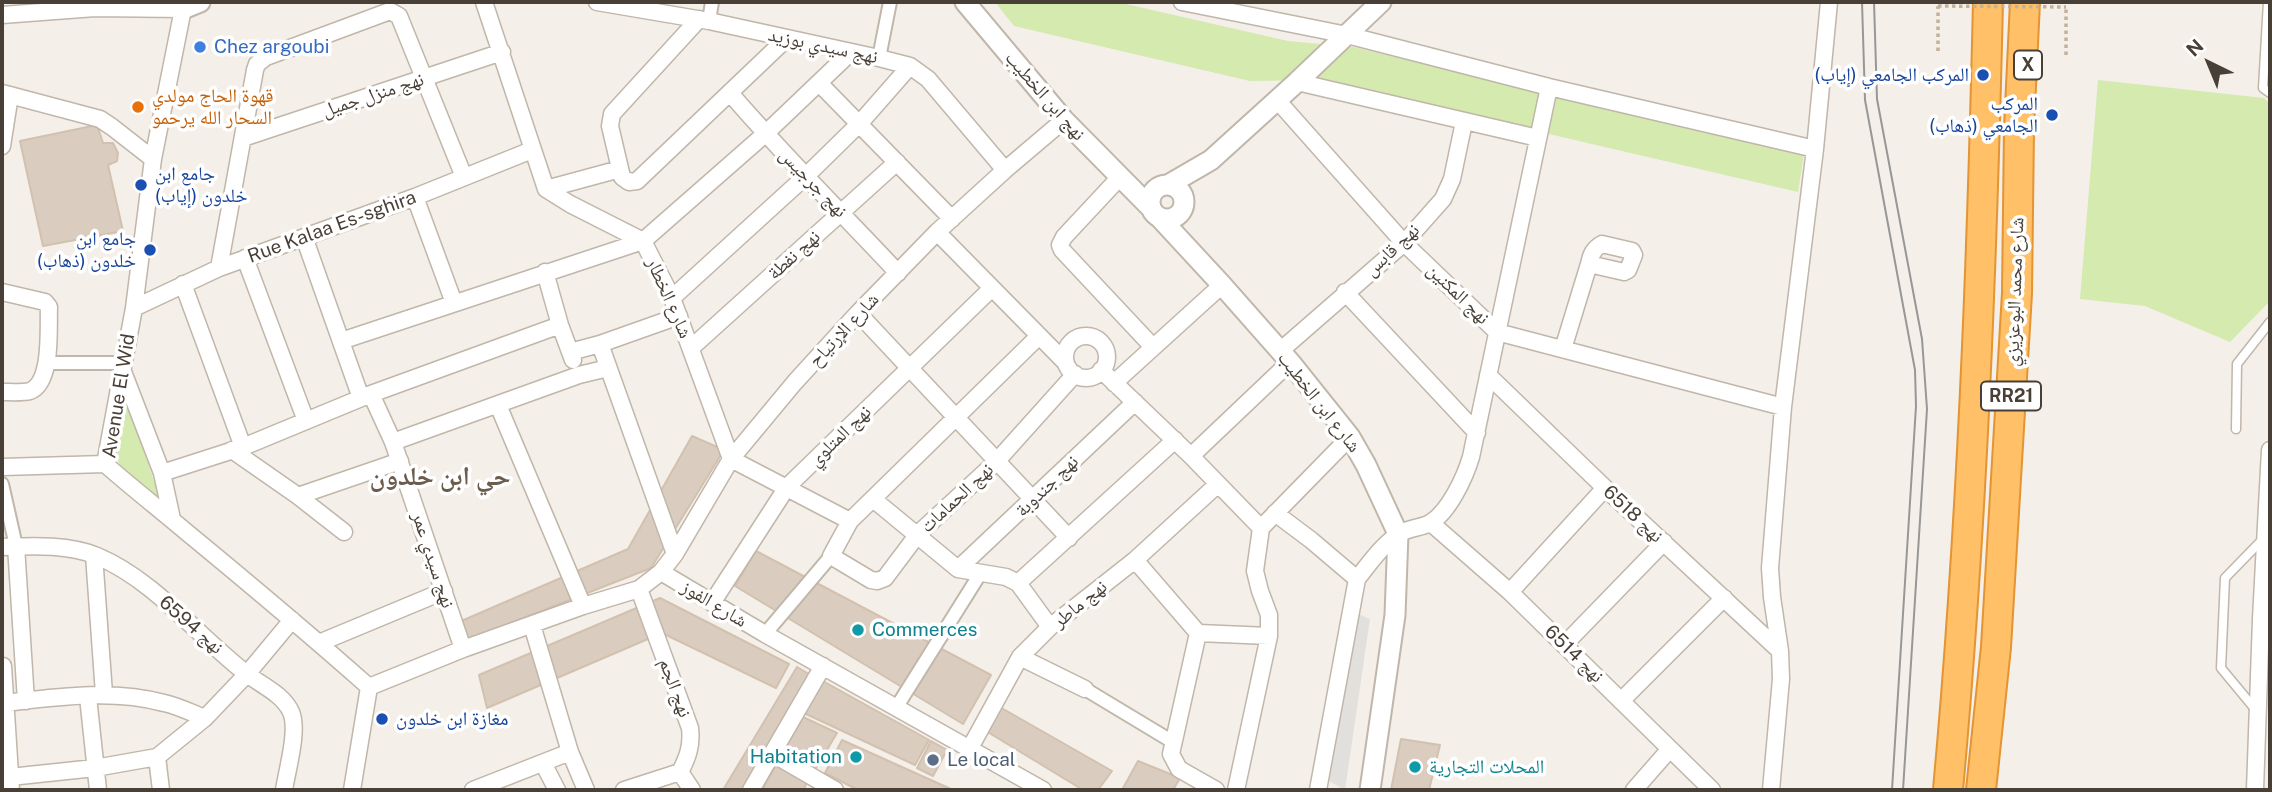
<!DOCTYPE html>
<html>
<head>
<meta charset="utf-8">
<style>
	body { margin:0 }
	#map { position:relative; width:2272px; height:792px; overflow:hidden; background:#f4efe8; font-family:"Public Sans",sans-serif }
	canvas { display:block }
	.frame { position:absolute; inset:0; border:4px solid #483f36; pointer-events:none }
	.north { position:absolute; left:2174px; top:28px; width:70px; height:70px; -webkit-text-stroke:5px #fff; paint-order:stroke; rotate:317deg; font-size:19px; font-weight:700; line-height:28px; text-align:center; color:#483f36 }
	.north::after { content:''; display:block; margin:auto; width:24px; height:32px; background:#483f36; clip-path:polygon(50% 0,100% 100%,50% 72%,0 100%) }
</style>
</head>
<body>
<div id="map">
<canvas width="2272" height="792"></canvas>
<div class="frame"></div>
<div class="north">N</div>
</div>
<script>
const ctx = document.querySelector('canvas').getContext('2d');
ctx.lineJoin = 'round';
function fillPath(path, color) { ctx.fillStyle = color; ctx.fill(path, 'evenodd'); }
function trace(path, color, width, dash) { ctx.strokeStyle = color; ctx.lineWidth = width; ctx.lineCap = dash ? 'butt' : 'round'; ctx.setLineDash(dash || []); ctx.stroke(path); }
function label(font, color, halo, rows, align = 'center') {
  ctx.font = font + ' "Public Sans","Noto Naskh Arabic",sans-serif'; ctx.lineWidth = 7; ctx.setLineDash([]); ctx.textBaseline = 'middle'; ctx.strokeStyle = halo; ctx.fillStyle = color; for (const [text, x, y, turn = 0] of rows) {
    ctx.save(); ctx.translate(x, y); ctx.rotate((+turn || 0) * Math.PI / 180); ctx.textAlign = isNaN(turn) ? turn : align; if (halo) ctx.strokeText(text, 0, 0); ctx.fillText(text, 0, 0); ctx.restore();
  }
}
fillPath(new Path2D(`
	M995,2H1117L1288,41L1353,47L1804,154L1798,192L1317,80L1250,81L1014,26Z
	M2098,80L2264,98L2270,104V301L2230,342L2145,306L2080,299Z
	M123,389L161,502C147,490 126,476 117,460C109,445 120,405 123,389Z`), '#d4eaaf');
fillPath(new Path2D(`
	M1356,613L1370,619L1345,790L1329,781Z`), '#e2e0dd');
const building = new Path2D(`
	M97,125L103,143H113L118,153L117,161L108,165L123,231L43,246L20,141Z
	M692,436L724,450L651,568L465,641L459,622L628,549Z
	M756,551L991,675L963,724L735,586Z
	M660,598L789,664L776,688L662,633L487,708L479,675Z
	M797,667L812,676L746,790H723Z
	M821,680L929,740L915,765L804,713Z
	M998,706L1112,771L1098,790H1083L986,731Z
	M803,717L837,733L803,790H762Z
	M1401,739L1440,745L1429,790H1391Z
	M842,740L953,790H858L825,773Z
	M931,741L947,750L933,776L917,768Z
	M1138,761L1180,778L1173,790H1122Z`);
fillPath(building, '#dacdbf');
trace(building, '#d2c1af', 2);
const service = new Path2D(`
	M2268,2L2263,88L2270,93
	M2236,429L2237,364L2270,322
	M2255,709L2221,668L2225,578L2262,540`);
const pedestrian = new Path2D(`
	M709,21L712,2
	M879,58L890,2
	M46,363H123
	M2,484L16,546
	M765,634L831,556
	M1085,689L1173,742
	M896,708L980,574`);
const minor = new Path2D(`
	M484,2L546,189L570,204L643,241L672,298L731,459L850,521
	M597,2L709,21L879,58L910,66L928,79L1005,170
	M1182,2L1347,35L1549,87L1815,149
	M2,15L95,8L183,9L153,159L134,308L105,464C131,487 158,508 184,530C246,581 308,633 369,687L352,790
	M699,19L612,114L610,126L622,177L629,182L637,181L786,39
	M1297,82L1538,138
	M820,84L952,219
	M2,93L100,119L112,127L153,159
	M730,93C783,155 842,213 898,273
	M1277,100L1404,243L1497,332L1783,407
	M243,138L502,52
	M2,146L10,95
	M1120,177L1064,237L1060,245L1062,250L1153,347
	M546,189L620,169
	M415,197L454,303
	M937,232L1066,363
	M304,237L361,398
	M245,258L306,421
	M219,268L255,70L257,64L266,57L390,11L399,16L464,177
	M545,272L560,325L573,360
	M183,284L243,447
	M2,292L45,302L49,307C48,327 53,382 30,391C22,393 10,392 2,392
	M1345,292L1477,433
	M672,298L807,175L860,123L910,66
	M134,308L219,268L415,197L532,150
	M858,313L1069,538
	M1065 357a21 21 0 1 1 42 0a21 21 0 1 1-42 0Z
	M1038,337L850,521L831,556L871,580L877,581L885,578L918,534L996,462L1075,374
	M341,341L643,241L765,134L851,52
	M600,344L675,554
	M691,348L897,162
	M1563,349L1589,264C1591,255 1593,249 1602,244L1632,251L1634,255L1628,270L1624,272L1589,264
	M1280,351L1404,243L1443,199L1452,179L1464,122
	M570,352L600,344L679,316
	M122,369L162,473L172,519
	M1101,370L1191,456L1261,528L1350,437
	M1488,375L1605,488L1780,651
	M1114,383L1222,285
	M371,394L393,442L463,649
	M498,405L583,606
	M393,442L579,375L608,368
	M232,450L298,496L344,532
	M1191,456L1290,362
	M2,467L105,464
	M162,473L243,447L371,394L560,325
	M298,496L400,461
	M873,499L958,569L1006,577L1018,583L1050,627
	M1275,513L1311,540L1357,579
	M1431,523L1510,592L1712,790
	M16,546L26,701
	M2,547C32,546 68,544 97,556C156,581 197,636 247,674C261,685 283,694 291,712C299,730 287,770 284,790
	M94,555L104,694
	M1135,560L1198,633L1269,636
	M958,569L1135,402
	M661,572L765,634L1043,790
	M1018,583L1175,440
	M1510,592L1605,488
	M712,603L787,487L991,289
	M532,625L570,752L586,790
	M1198,633L1171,754L1179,769L1216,790
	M319,643L444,591
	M1564,645L1664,542
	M1020,657L1085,689
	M3,666L11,790
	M369,687L463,649L583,606L639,589L661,572L675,554L731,459L795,382L858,313L937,232L1005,170L1064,120
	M88,697L98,790
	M1621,701L1724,598
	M5,703C57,697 113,689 164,703C178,706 192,713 205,718
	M970,748L1020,657L1050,627L1135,560L1218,484
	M773,754L835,790
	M157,757L161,790
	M543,763L557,790
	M680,772L692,790
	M10,777L95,768L157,757L205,718L247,674L292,620
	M473,790L570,752
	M624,790L680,772C688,757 692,745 690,728L639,589
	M751,790L823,666
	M1236,790L1269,636V615L1260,591L1255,571L1261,528
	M1318,790L1357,579C1369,564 1383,544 1399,534C1408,528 1421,528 1430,523C1449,512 1465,477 1471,457L1549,87
	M1634,790L1669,750
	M1771,790L1781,679L1780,651L1772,597L1770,568L1783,407L1815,149L1829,2
	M2255,790L2261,619L2270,450`);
const tertiary = new Path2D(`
	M182,2L183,9L200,2
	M965,2L1064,120L1151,208
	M1168,185L1211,160L1297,82L1381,2
	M1150 202a17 17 0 1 1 34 0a17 17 0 1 1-34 0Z
	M1160,218L1222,285L1290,362L1350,437L1366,465L1398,534L1395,615L1370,790`);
const motorway = new Path2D(`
	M1948,790C1972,528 1982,265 1988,2
	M1981,790L1996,647L2017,293L2019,128L2025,2`);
trace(service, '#c0b6aa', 11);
trace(pedestrian, '#c0b6aa', 16);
trace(minor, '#c0b6aa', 19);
trace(tertiary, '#c0b6aa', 23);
trace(motorway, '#e49432', 32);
trace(new Path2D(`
	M1938,51V6
	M2066,55V7`), '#c3b19a', 3.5, [3.5, 3.5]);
trace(service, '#fff', 8);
trace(pedestrian, '#fff', 12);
trace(minor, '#fff', 16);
trace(tertiary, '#fff', 19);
trace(motorway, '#ffc068', 28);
trace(new Path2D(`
	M1862,2L1865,100L1915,370L1916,406L1892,790
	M1874,2L1877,99L1922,339L1927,409L1903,790`), '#979797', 2);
trace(new Path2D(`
	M1938,6L2066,7`), '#c3b19a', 3.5, [3.5, 3.5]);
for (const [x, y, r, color] of [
	[200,47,7,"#3f7fe0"],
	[1983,75,7,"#1a4fb4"],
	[138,107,7,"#e8710a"],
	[2052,115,7,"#1a4fb4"],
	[141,185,7,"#1a4fb4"],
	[150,250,7,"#1a4fb4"],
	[858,630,7,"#0f9aa8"],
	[382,719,7,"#1a4fb4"],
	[856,757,7,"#0f9aa8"],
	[933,760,7,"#5c6f8a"],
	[1415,767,7,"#0f9aa8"]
]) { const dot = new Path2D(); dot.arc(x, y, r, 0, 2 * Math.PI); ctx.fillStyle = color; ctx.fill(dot); trace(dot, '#fff', 2.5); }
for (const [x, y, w] of [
	[2028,65,28],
	[2011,396,60]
]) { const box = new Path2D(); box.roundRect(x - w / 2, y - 14.5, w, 29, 5); ctx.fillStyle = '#fff'; ctx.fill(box); trace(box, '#483f36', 2); }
label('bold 18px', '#483f36', null, [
	["X",2028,65],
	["RR21",2011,396]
]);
label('19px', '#483f36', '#fff', [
	["نهج سيدي بوزيد",823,46,12],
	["نهج منزل جميل",373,95,-18],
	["نهج ابن الخطيب",1045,96,49],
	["نهج جرجيس",813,183,46],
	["Rue Kalaa Es-sghira",332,227,-20],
	["نهج قابس",1392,250,-43],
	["نهج نفطة",794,255,-42],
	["شارع محمد البوعزيزي",2015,292,-88],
	["نهج المكنين",1458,294,44],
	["شارع الخطار",669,298,66],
	["شارع الإرتياح",844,330,-47],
	["Avenue El Wid",119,396,-81],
	["شارع ابن الخطيب",1319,402,52],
	["نهج المتلوي",840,436,-44],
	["نهج جندوبة",1047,486,-44],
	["نهج الحمامات",957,498,-43],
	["نهج 6518",1633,514,43],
	["نهج سيدي عمر",433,560,72],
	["شارع الفوز",714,604,31],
	["نهج ماطر",1080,604,-39],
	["نهج 6594",191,625,41],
	["نهج 6514",1574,654,44],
	["نهج الجم",675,688,70]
]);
label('19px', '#366cbe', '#fff', [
	["Chez argoubi",214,47]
], 'left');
label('19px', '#164399', '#fff', [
	["المركب الجامعي (إياب)",1969,75],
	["المركب",2038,104],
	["الجامعي (ذهاب)",2038,126],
	["جامع ابن",155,174,"left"],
	["خلدون (إياب)",155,196,"left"],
	["جامع ابن",136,239],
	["خلدون (ذهاب)",136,261],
	["مغازة ابن خلدون",396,719,"left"]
], 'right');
label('19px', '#c56008', '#fff', [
	["قهوة الحاج مولدي",152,96],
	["السحار الله يرحمو",152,118]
], 'left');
label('19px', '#0d838f', '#fff', [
	["Commerces",872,630],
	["Habitation",842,757,"right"],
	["المحلات التجارية",1429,767]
], 'left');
label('19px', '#4e5e75', '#fff', [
	["Le local",947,760]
], 'left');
label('bold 26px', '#6b5c4d', '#fff', [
	["حي ابن خلدون",440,477]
]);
</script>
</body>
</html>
